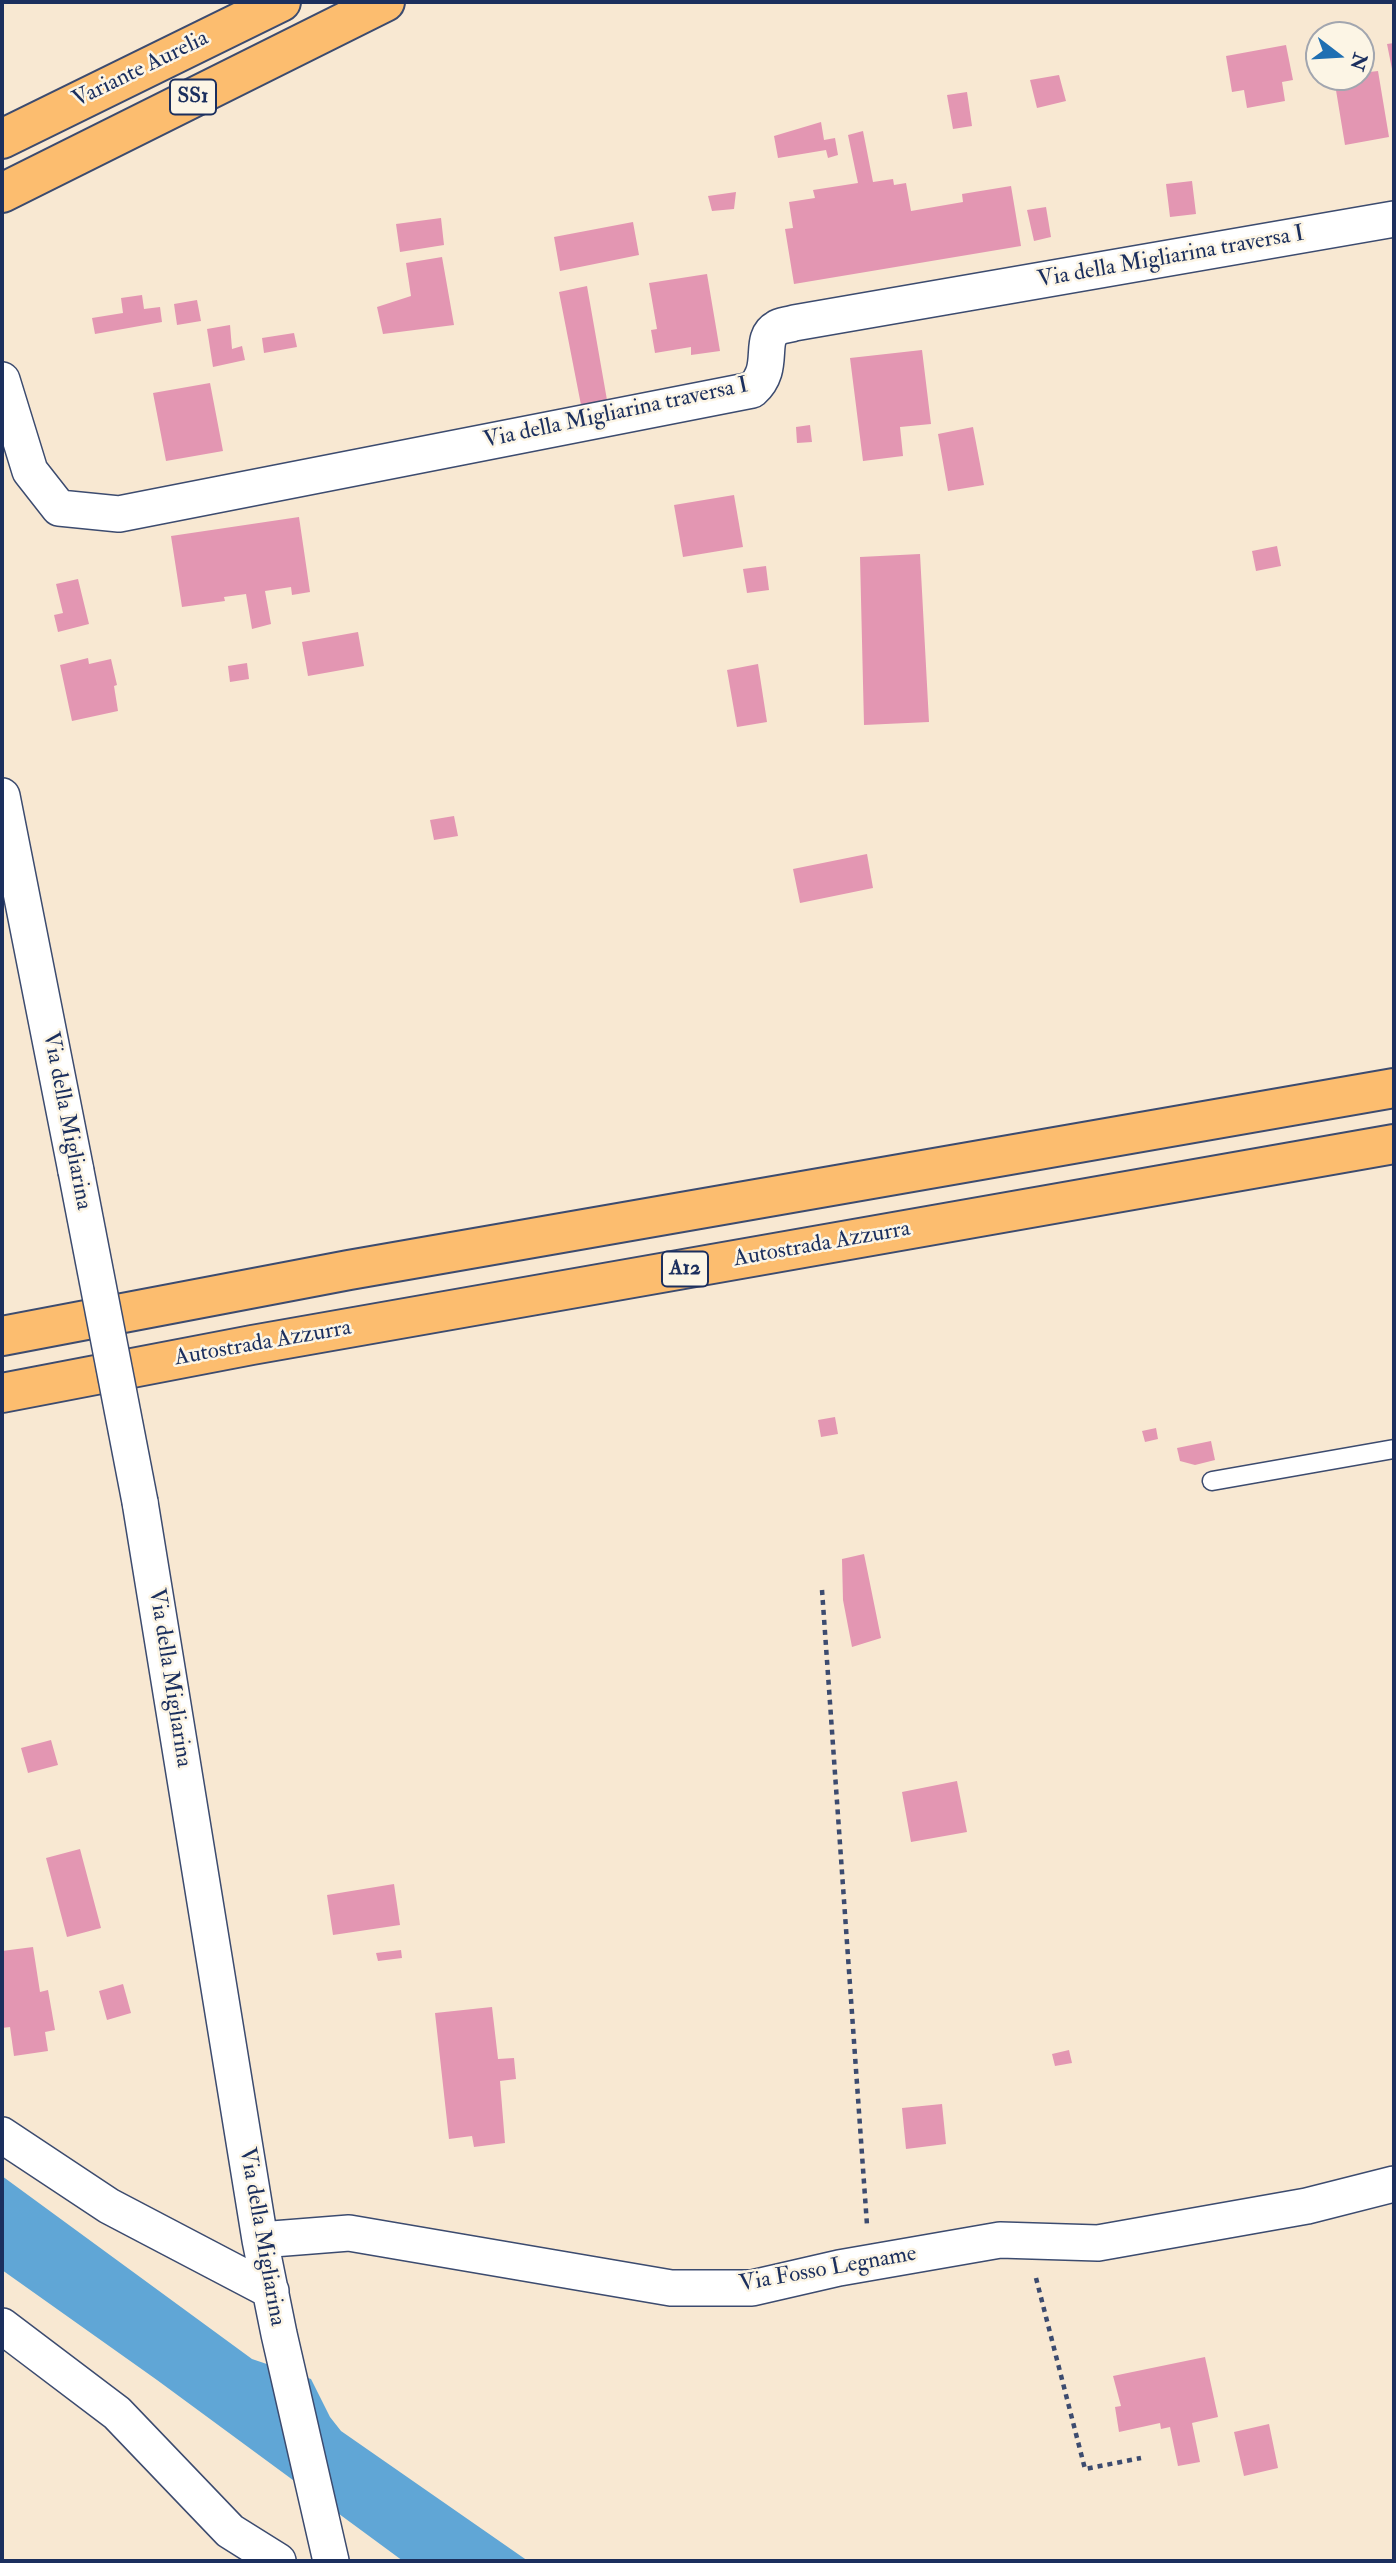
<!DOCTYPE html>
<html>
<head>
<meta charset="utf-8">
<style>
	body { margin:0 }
	#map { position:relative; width:1396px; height:2563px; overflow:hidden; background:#f8e8d2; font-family:"IM FELL Double Pica",serif }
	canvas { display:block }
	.frame { position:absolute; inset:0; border:4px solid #1b2f5e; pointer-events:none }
	.north { position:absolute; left:1305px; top:21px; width:70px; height:70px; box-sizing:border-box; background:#fcf5e5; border:2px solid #a2a6af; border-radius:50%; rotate:107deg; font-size:19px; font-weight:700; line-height:28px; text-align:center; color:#1b2f5e }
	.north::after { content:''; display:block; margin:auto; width:24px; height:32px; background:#1f6fb2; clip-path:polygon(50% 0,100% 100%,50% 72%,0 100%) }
</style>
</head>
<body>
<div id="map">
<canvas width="1396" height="2563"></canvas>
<div class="frame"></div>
<div class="north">N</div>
</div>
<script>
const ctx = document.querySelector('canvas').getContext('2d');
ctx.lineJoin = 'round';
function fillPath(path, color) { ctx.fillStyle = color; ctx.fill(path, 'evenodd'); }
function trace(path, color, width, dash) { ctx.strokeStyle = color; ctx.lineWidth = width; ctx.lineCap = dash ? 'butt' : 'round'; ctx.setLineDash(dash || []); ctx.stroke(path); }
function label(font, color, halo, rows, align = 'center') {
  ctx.font = font + ' "IM FELL Double Pica",serif'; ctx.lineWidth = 5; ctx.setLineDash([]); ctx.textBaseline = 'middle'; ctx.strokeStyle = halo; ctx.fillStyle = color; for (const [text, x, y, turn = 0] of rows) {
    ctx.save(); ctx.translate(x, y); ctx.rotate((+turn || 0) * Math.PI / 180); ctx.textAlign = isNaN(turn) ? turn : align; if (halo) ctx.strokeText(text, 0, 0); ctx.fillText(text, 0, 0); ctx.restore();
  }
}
fillPath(new Path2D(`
	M2,2176L252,2359L311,2379L330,2417L341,2431L528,2561H403L157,2380L2,2270Z`), '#60a6d6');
fillPath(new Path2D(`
	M1394,43V74H1393L1387,44Z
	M1286,45L1293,80L1282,82L1285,101L1247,108L1244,90L1232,92L1226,56Z
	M1378,71L1389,137L1345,145L1334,78L1361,77V73Z
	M1059,75L1066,101L1037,108L1030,80Z
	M967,92L972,126L953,129L947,95Z
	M821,122L824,140L835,138L838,155L828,158L826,150L778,158L774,136Z
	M863,131L873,182L893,179L894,185L906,183L911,211L963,202L962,194L1011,186L1021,246L794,284L785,229L793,228L789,202L815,198L813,190L858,183L848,135Z
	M1192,181L1196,214L1170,217L1166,184Z
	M736,192L734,209L712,211L708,196Z
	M1046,207L1051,237L1034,241L1027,210Z
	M441,218L444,245L400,252L396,224Z
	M633,222L639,255L560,271L554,237Z
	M442,257L454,325L383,334L377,307L411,296L406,263Z
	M707,274L720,351L691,355V347L655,353L651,330L657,329L649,283Z
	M587,286L607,400L581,405L559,292Z
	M142,295L144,309L160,307L162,322L95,334L92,318L123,313L121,298Z
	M197,300L201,321L177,325L174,304Z
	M230,325L232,349L242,346L245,360L213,367L207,329Z
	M294,333L297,347L264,353L262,338Z
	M922,350L931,424L900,427L903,456L863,461L850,358Z
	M210,383L223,451L166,461L153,393Z
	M810,425L812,442L797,443L796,427Z
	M973,427L984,485L948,491L938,434Z
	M734,495L743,547L683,557L674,505Z
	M299,517L310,592L292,595L291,587L265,591L271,624L252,629L246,594L224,597L225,601L182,607L171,536Z
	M1277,546L1281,566L1256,571L1252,551Z
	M920,554L929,722L864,725L860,557Z
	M766,566L769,590L747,593L743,569Z
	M78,579L89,624L58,632L54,615L63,613L56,584Z
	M358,632L364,666L308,676L302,642Z
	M88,658L89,664L111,659L117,685L114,686L118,711L72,721L60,665Z
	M247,663L249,679L230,682L228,666Z
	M758,664L767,722L737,727L727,670Z
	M454,816L458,836L434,840L430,820Z
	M867,854L873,888L800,903L793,869Z
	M835,1417L838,1434L821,1437L818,1420Z
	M1156,1428L1158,1439L1145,1442L1142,1431Z
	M1211,1441L1215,1460L1195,1465L1180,1461L1177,1448Z
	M864,1554L881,1638L852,1647L843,1600L842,1559Z
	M51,1740L58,1765L28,1773L21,1748Z
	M957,1781L967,1832L911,1842L902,1792Z
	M80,1849L101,1928L67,1937L46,1858Z
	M394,1884L400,1925L333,1935L327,1895Z
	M33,1947L40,1992L48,1990L55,2030L45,2032L48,2051L14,2056L10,2027L2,2028V1951Z
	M401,1950L402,1958L378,1961L376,1953Z
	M123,1984L131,2013L107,2020L99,1991Z
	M492,2007L498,2059L514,2058L516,2079L500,2081L505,2143L474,2147L472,2136L449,2139L435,2013Z
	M1069,2050L1072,2063L1055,2066L1052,2054Z
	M942,2104L946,2144L906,2149L902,2108Z
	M1205,2357L1218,2417L1192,2423L1200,2462L1178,2466L1170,2427L1161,2429L1160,2423L1119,2432L1115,2407L1121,2406L1113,2376Z
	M1269,2424L1278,2468L1244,2476L1234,2432Z`), '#e396b2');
const lane = new Path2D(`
	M1212,1481L1394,1449`);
const street = new Path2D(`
	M2,380L30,471L59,508L119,514L752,390C777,368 757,339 777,328C781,325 789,325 794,323L1394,219
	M2,796L76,1171
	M140,1502L260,2240L279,2334L331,2561
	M2,2135L109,2206L271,2291
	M260,2240L349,2233L671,2288H752L839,2268L1000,2240L1098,2243L1307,2206L1394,2184
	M2,2326L117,2413L230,2531L278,2561`);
const highway = new Path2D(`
	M2,139L281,2
	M2,193L385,2
	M2,1336L349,1270L1394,1088
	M2,1393L252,1345L1394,1144`);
trace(lane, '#3c4b6f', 21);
trace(street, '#3c4b6f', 38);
trace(highway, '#3c4b6f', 42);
trace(new Path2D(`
	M822,1590L867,2225
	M1036,2278L1085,2469L1141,2458`), '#3c4b6f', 4.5, [5, 5]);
trace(lane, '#fff', 18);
trace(street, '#fff', 35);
trace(highway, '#fcbd6f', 38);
const streetBridge = new Path2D(`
	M76,1171L140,1502`);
trace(streetBridge, '#3c4b6f', 38, []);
trace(streetBridge, '#fff', 35);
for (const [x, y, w] of [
	[193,97,46],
	[685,1269,46]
]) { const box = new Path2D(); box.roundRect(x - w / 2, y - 17.5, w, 35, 5); ctx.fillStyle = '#fcf5e5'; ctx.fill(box); trace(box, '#1b2f5e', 2); }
label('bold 21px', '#1b2f5e', null, [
	["SS1",193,97],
	["A12",685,1269]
]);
label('23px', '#1b2f5e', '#fcf5e5', [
	["Variante Aurelia",141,70,-26],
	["Via della Migliarina traversa I",1171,258,-10],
	["Via della Migliarina traversa I",616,414,-12],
	["Via della Migliarina",66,1121,79],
	["Autostrada Azzurra",822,1245,-10],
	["Autostrada Azzurra",263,1344,-10],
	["Via della Migliarina",169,1678,81],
	["Via della Migliarina",261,2237,80],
	["Via Fosso Legname",828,2270,-10]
]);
</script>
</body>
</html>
